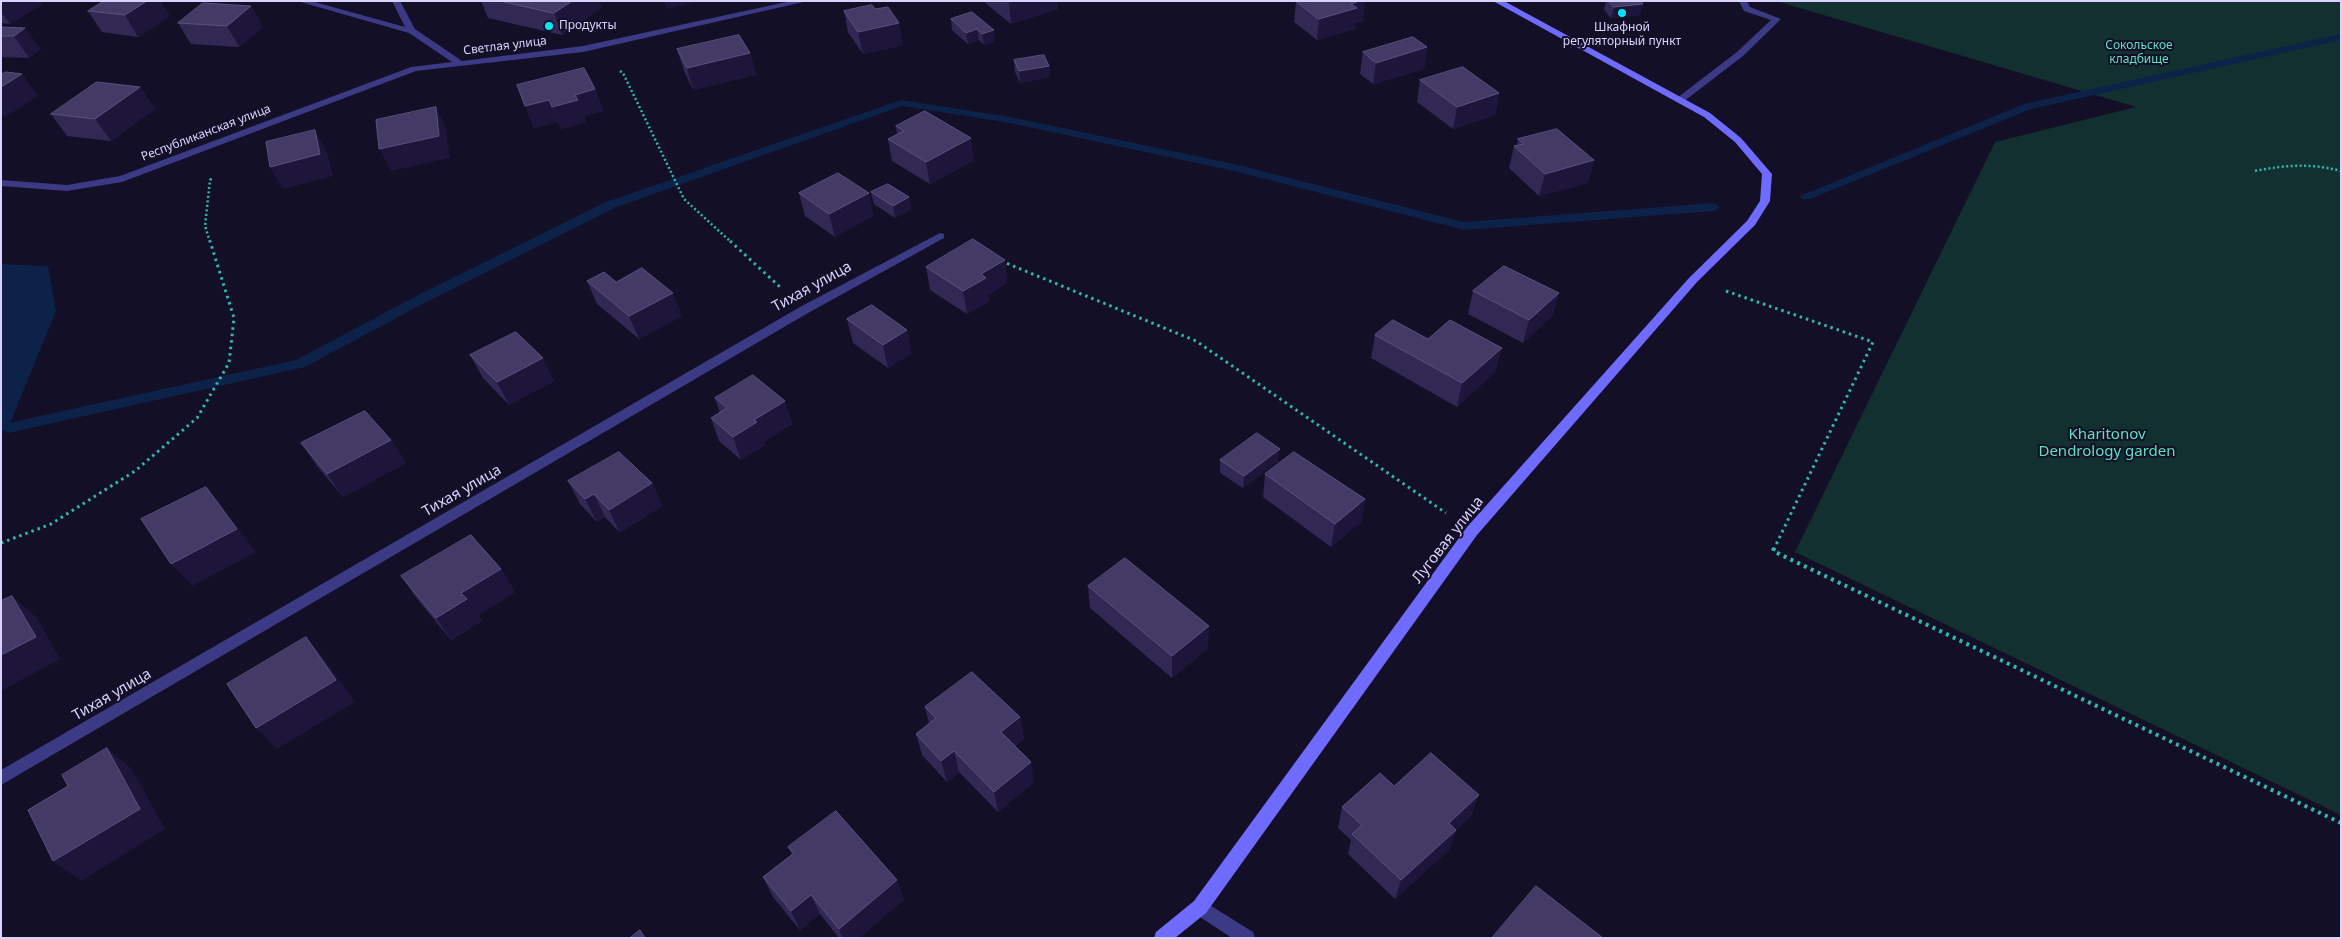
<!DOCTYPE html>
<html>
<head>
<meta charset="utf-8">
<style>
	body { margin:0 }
	#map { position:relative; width:2342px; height:939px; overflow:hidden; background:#130f26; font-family:"Noto Sans",sans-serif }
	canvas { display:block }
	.frame { position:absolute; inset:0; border:2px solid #d9d4ff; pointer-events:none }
</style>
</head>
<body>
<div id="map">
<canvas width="2342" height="939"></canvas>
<div class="frame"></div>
</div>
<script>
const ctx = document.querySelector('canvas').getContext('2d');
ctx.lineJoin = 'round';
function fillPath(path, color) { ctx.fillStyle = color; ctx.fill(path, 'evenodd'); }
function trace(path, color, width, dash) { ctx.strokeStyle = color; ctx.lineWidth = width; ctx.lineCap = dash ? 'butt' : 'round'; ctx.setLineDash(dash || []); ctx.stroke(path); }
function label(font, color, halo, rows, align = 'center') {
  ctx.font = font + ' "Noto Sans",sans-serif'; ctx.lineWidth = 4; ctx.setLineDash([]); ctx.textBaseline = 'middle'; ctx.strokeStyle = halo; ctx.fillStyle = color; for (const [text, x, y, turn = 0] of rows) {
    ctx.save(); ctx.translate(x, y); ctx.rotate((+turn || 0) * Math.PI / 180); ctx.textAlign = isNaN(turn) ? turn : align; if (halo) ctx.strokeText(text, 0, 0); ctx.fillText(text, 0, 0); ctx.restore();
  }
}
fillPath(new Path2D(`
	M1776,1H2341V815L1795,552L1995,142L2136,107Z`), '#12302f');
fillPath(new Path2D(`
	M1,264L48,266L56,311L8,428L1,432Z`), '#0c2248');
fillPath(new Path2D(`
	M2341,34V40L2031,109L1810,199H1802L1800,196L2024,104Z
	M901,100L1010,117L1234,164L1464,222L1714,203L1720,207L1714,211L1464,230L1234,171L1010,123L902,106L614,208L430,300L305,367L8,433L1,429L3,424L8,423L296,360L420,294L606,202Z`), '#0c2248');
trace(new Path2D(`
	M620,71L623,73L684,199L731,242
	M2255,171C2285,165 2311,163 2341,171
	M210,242L205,226L210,180L213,178`), '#2fb8b0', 2.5, [2, 2.5]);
trace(new Path2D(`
	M730,241L780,287
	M1001,261L1196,341L1446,513
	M1726,291L1873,342L1774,549
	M1,543L51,524L135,471L197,418L229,363L234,318L210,241`), '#2fb8b0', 3, [2.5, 4]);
trace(new Path2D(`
	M1774,548L1773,551L2341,823`), '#2fb8b0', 4, [3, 4.5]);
fillPath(new Path2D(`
	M297,1H311L405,27L392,1H400L415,29L462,61L583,46L791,1H808L583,52L416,71L122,182L67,191L1,186V180L67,185L120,176L411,67L452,62L409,33Z
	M1739,1H1747L1750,7L1781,19L1743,56L1683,102H1677V98L1737,52L1771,20L1744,11Z
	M940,233L944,234V238L808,313L1,785V770L800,307Z
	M1200,899L1253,932L1255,938H1232L1194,913L1192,907L1194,901Z`), '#3d3a85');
fillPath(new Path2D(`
	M1493,1H1504L1710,113L1741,138L1772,174L1770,201L1755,225L1697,282L1477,535L1206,913L1175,938H1154L1156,932L1194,901L1467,527L1689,278L1747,221L1760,201L1762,174L1735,142L1704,117Z`), '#6f6bff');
fillPath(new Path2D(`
	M1,1L43,4L10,24L1,23Z
	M481,1H599L601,8L562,35L488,18Z
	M983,1H1057L1058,9L1011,24Z
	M1296,1L1363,21L1355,23V29L1317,40L1294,22Z
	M1606,1H1641L1640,15L1611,18L1604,10Z
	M251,6L263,27L239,47L191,44L178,23Z
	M875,9L903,45L863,54L848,32L844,11Z
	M88,11L170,16L138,37L102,32Z
	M972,12L995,42L984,45L979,40L968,44L952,30L951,19Z
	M1,27L41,49L29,58L1,57Z
	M1427,47L1424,69L1373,84L1360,74L1363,52Z
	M677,49L750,53L756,75L693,90L684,71Z
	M1014,60L1049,66L1050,77L1020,83L1015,72Z
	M1420,80L1499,93L1495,115L1453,129L1417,102Z
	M517,85L595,89L603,111L584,116L586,122L561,129L558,122L534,128Z
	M140,87L155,109L111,141L67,136L51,114Z
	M896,126L974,160L930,184L892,161L888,139L897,134Z
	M1518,139L1594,160L1588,183L1539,196L1509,168L1514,146L1517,145Z
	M871,192L909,197L911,209L895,218L874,204Z
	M799,193H869L873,216L835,237L805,216Z
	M1005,260L1007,283L988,295L989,301L967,314L930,290L926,267Z
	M587,281L616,282L682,316L639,339L597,304Z
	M1473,291L1559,293L1552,316L1523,343L1468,314Z
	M847,319L907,330L911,354L888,368L853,343Z
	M1375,335L1428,339L1496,371L1457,407L1371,358Z
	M470,355L554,381L509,405L483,378Z
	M715,398L785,401L792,424L764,442L765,445L741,460L719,441L711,418L720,413Z
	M391,440L406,463L343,497L317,466L301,443Z
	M1220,460L1278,461L1243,488L1220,473Z
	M1265,474L1365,499L1361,522L1331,547L1263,497Z
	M568,481L652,483L662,506L620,533L605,517L597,522L580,504Z
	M501,569L515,592L478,615L482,621L451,640L417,599L401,576Z
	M1088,586L1208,648L1172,678L1090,608Z
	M925,707L1020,717L1024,739L1015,746L1034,782L998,812L959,772L947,782L922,755L916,734L929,723Z
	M1394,786L1472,815L1456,830L1449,850L1395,899L1348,854L1351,840L1338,828L1342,807Z
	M788,847L904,899L859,938H839L820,914L800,930L773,897L763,877L792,855Z`), '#312854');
fillPath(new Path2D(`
	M1,1H41L43,4L10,24L1,12Z
	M147,1H161L170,16L138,37L125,15Z
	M572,1H599L601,8L562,35L554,13Z
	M664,1H700L666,9Z
	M1014,1H1057L1058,9L1011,24L1009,3Z
	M1359,1H1366L1363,21L1355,23V29L1317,40L1319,19L1351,4Z
	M1643,4L1640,15L1611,18L1614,7Z
	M251,6L263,27L239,47L227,26Z
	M899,23L903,45L863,54L858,32Z
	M25,28L41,49L29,58L14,36Z
	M977,29L979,40L968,44L966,33Z
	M994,30L995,42L984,45L982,34Z
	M1427,47L1424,69L1373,84L1376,63Z
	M750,53L756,75L693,90L687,68Z
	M1049,66L1050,77L1020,83L1019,71Z
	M22,74L38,96L4,118L1,114V87Z
	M140,87L155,109L111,141L95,119Z
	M595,89L603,111L584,116L586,122L561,129L552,107L575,95Z
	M1499,93L1495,115L1453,129L1457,107Z
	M549,100L558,122L534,128L525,106Z
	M436,107L446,129L450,158L391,171L379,149Z
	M315,130L327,152L333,176L283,189L270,167Z
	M971,138L974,160L930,184L926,162Z
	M1594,160L1588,183L1539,196L1545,174Z
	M869,193L873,216L835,237L829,214Z
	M909,197L911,209L895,218L893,206Z
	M1005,260L1007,283L988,295L989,301L967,314L963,291L981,274Z
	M673,293L682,316L639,339L629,316Z
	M1559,293L1552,316L1523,343L1529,320Z
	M907,330L911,354L888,368L883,345Z
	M1502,348L1496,371L1457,407L1462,383Z
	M543,358L554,381L509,405L497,382Z
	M785,401L792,424L764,442L765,445L741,460L733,437L754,420Z
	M391,440L406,463L343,497L327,474Z
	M1280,449L1278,461L1243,488L1244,476Z
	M652,483L662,506L620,533L609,510Z
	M206,487L224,509L256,552L192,586L171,564Z
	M594,494L605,517L597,522L585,499Z
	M1365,499L1361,522L1331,547L1335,524Z
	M501,569L515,592L478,615L482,621L451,640L436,618L461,593Z
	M12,596L37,618L60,659L1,691V655Z
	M1209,626L1208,648L1172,678V656Z
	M306,637L325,660L355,702L277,749L256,728Z
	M1020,717L1024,739L1005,753L1001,732Z
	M107,748L132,769L165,829L81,881L53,861Z
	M954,751L959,772L947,782L941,761Z
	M1031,762L1034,782L998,812L994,792Z
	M1479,795L1472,815L1456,830L1449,850L1395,899L1401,880L1449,823Z
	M897,880L904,899L859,938H843L839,929Z
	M811,895L820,914L800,930L791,911Z`), '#1d163a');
const building = new Path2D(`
	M104,1H147L125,15L88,11Z
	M500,1H572L554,13Z
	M1296,1H1359L1351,4L1357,8L1319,19Z
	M1608,1H1641L1643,4L1614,7Z
	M203,3L251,6L227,26L178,23Z
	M872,5L875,9L888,7L899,23L858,32L844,11Z
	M972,12L994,30L982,34L977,29L966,33L951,19Z
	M1,27L25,28L14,36H1Z
	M739,35L750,53L687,68L677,49Z
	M1413,37L1427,47L1376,63L1363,52Z
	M1044,55L1049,66L1019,71L1014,60Z
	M1463,67L1499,93L1457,107L1420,80Z
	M584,68L595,89L575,95L578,100L552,107L549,100L525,106L517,85Z
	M6,72L22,74L1,87V75Z
	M97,82L140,87L95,119L51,114Z
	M436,107L439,136L379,149L376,120Z
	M925,111L971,138L926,162L888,139L904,131L896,126Z
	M1557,129L1594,160L1545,174L1514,146L1524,144L1518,139Z
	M315,130L320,154L270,167L266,142Z
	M838,173L869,193L829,214L799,193Z
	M888,184L909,197L893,206L871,192Z
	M973,239L1005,260L981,274L986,278L963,291L926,267Z
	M1504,266L1559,293L1529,320L1473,291Z
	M642,268L673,293L629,316L587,281L604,272L616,282Z
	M872,305L907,330L883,345L847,319Z
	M1393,320L1428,339L1450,320L1502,348L1462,383L1375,335Z
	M516,332L543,358L497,382L470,355Z
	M753,375L785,401L754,420L757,422L733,437L711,418L727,408L715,398Z
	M365,411L391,440L327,474L301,443Z
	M1257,433L1280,449L1244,476L1220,460Z
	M619,452L652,483L609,510L594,494L585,499L568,481Z
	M1294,452L1365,499L1335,524L1265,474Z
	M206,487L237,529L171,564L141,519Z
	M471,535L501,569L461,593L467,599L436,618L401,576Z
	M1125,558L1209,626L1172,656L1088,586Z
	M12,596L36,637L1,655V601Z
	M306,637L336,680L256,728L227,684Z
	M972,672L1020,717L1001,732L1031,762L994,792L954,751L941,761L916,734L936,718L925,707Z
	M107,748L140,809L53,861L28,810L68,786L62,775Z
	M1431,753L1479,795L1449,823L1456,830L1401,880L1352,834L1362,825L1342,807L1380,773L1394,786Z
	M836,811L897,880L839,929L811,895L791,911L763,877L794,853L788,847Z
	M1536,886L1603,938H1492Z
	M640,930L645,938H630Z`);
fillPath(building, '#433a66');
trace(building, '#5a527e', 1);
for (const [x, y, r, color] of [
	[1622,13,5,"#00e5ff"],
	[549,26,5,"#00e5ff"]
]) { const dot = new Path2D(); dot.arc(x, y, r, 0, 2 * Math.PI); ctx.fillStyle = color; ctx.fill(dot); trace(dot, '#130f26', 2); }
label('12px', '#d9d4ff', '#130f26', [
	["Продукты",559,26],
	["Шкафной",1622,28,"center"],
	["регуляторный пункт",1622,42,"center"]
], 'left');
label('12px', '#d9d4ff', '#130f26', [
	["Светлая улица",505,46,-7],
	["Республиканская улица",206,133,-21]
]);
label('12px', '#5fe0c0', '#130f26', [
	["Сокольское",2139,46],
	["кладбище",2139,60]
]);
label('15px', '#d9d4ff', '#130f26', [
	["Тихая улица",812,287,-29],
	["Тихая улица",462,491,-30],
	["Луговая улица",1448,540,-52],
	["Тихая улица",112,695,-30]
]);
label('15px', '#5fe0c0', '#130f26', [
	["Kharitonov",2107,435],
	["Dendrology garden",2107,452]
]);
</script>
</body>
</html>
